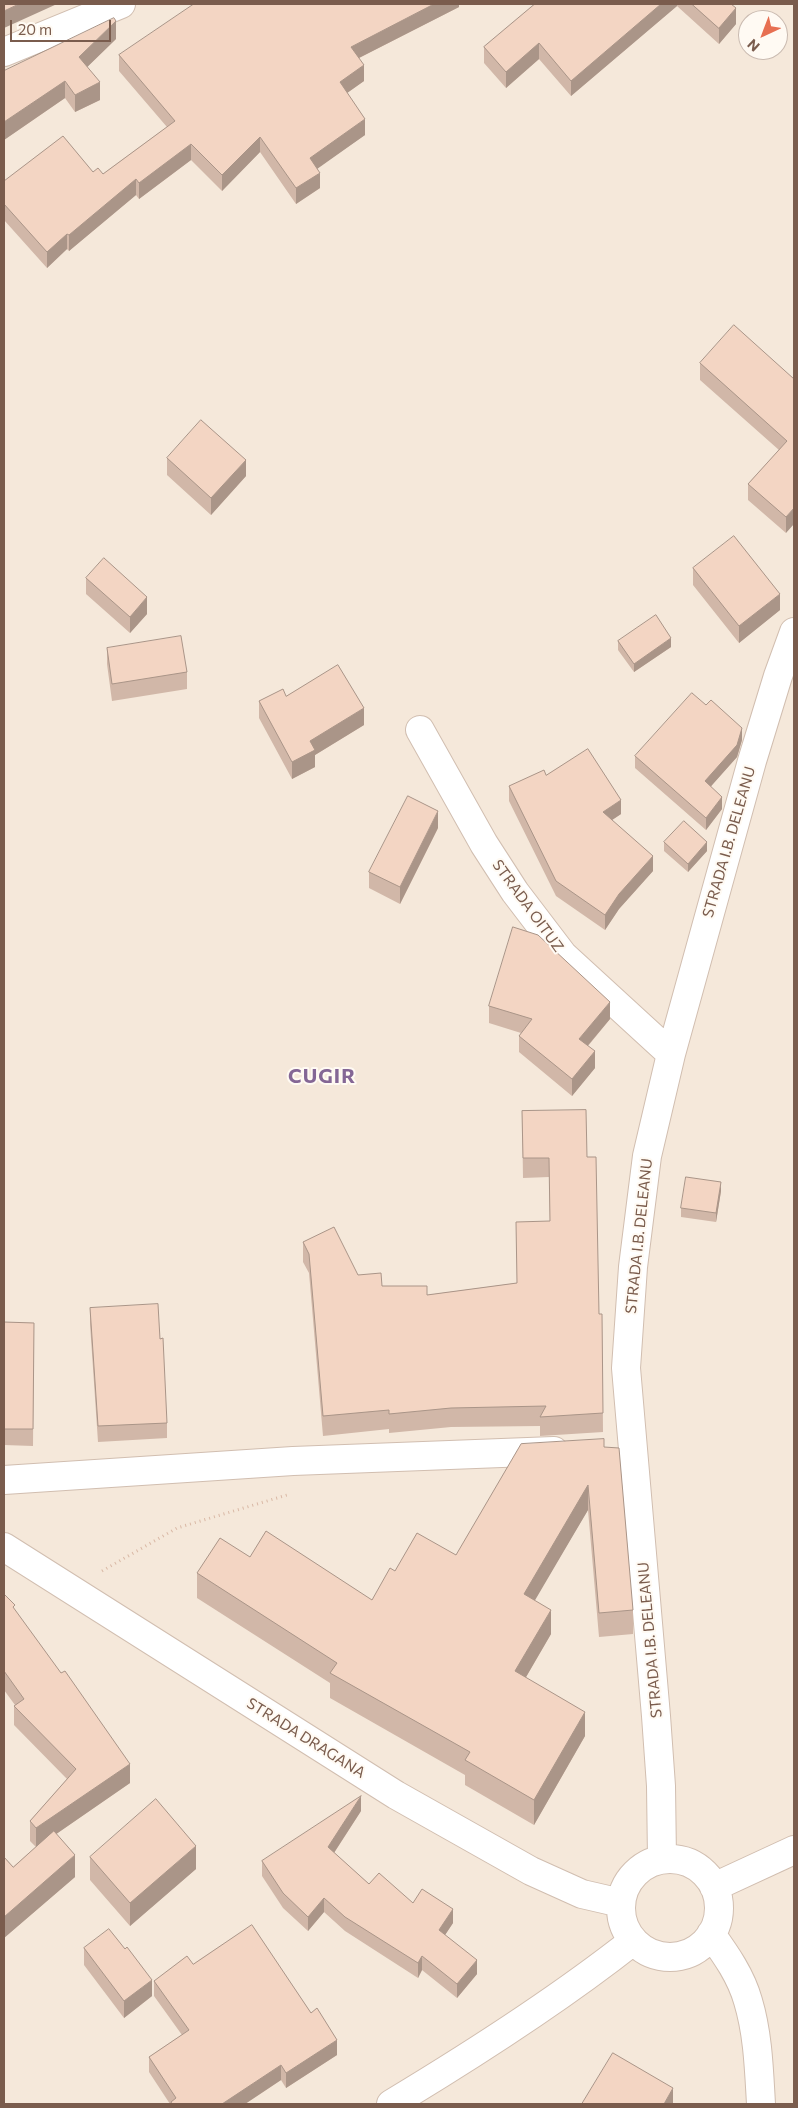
<!DOCTYPE html>
<html>
<head>
<meta charset="utf-8">
<style>
	body { margin:0 }
	#map { position:relative; width:798px; height:2108px; overflow:hidden; background:#fdf6ec; font-family:Commissioner,sans-serif }
	canvas { display:block }
	.frame { position:absolute; inset:0; border:5px solid #7a5c4d; pointer-events:none }
	.north { position:absolute; left:738px; top:10px; width:50px; height:50px; box-sizing:border-box; background:#fffaf3; border:1px solid #cabbb1; border-radius:50%; rotate:223deg; font-size:14px; font-weight:700; line-height:20px; text-align:center; color:#7a5c4d }
	.north::after { content:''; display:block; margin:auto; width:18px; height:22px; background:#e76f51; clip-path:polygon(50% 0,100% 100%,50% 72%,0 100%) }
	.scale { position:absolute; left:10px; top:20px; width:101px; height:22px; box-sizing:border-box; border:2px solid #7a5c4d; border-top:0; padding-left:6px; font-size:15px; line-height:18px; white-space:nowrap; color:#7a5c4d; -webkit-text-stroke:4px #fffaf3; paint-order:stroke }
</style>
</head>
<body>
<div id="map">
<canvas width="798" height="2108"></canvas>
<div class="frame"></div>
<div class="north">N</div>
<div class="scale">20 m</div>
</div>
<script>
const ctx = document.querySelector('canvas').getContext('2d');
ctx.lineJoin = 'round';
function fillPath(path, color) { ctx.fillStyle = color; ctx.fill(path, 'evenodd'); }
function trace(path, color, width, dash) { ctx.strokeStyle = color; ctx.lineWidth = width; ctx.lineCap = dash ? 'butt' : 'round'; ctx.setLineDash(dash || []); ctx.stroke(path); }
function label(font, color, halo, rows, align = 'center') {
  ctx.font = font + ' Commissioner,sans-serif'; ctx.lineWidth = 4; ctx.setLineDash([]); ctx.textBaseline = 'middle'; ctx.strokeStyle = halo; ctx.fillStyle = color; for (const [text, x, y, turn = 0] of rows) {
    ctx.save(); ctx.translate(x, y); ctx.rotate((+turn || 0) * Math.PI / 180); ctx.textAlign = isNaN(turn) ? turn : align; if (halo) ctx.strokeText(text, 0, 0); ctx.fillText(text, 0, 0); ctx.restore();
  }
}
fillPath(new Path2D(`
	M4,4H794V2104H4ZM748,20H778V50H748Z`), '#f5e8da');
const minor = new Path2D(`
	M4,52L121,4
	M420,730L484,844L515,892L563,955L671,1054
	M4,1480L293,1461L554,1451
	M4,1547L396,1795L531,1871L582,1894L621,1903
	M662,1859L661,1786L656,1716L626,1368L633,1267L647,1156L671,1054L752,761L778,676L794,632
	M621 1908a49 49 0 1 1 98 0a49 49 0 1 1-98 0Z
	M714,1887L794,1850
	M711,1934C726,1955 741,1976 748,2001C758,2034 759,2070 761,2104
	M391,2104C474,2054 557,2001 633,1941`);
trace(minor, '#d1beb0', 30);
trace(new Path2D(`
	M102,1571L177,1528L287,1495`), '#d9b8a5', 3, [1, 4]);
trace(minor, '#fff', 28);
fillPath(new Path2D(`
	M459,4V7L359,58L364,81L347,93L365,135L317,168L320,188L296,204L260,152L222,191L191,160L139,199L136,195L69,251L67,249L47,268L4,220V181L93,172L103,174L167,127L119,71V55Z
	M535,4H731L736,24L719,44L677,6L571,96L539,59L506,88L484,63V47Z
	M116,39L87,67L100,100L75,112L65,98L4,140V71Z
	M700,363L794,379L786,533L748,500V484L779,450L700,380Z
	M167,458L246,476L211,515L167,475Z
	M693,568L780,610L739,643L693,585Z
	M86,578L147,614L130,633L86,594Z
	M618,641L671,647L634,672L618,650Z
	M107,648L187,672V689L112,701L107,664Z
	M286,696L364,725L315,755V767L292,779L259,718V701Z
	M742,740L737,757L711,786L722,809L706,830L635,768V756Z
	M546,775L621,814L612,820L653,871L619,909L605,930L556,896L509,801V786Z
	M438,828L400,904L369,888V872Z
	M664,842L707,851L688,872L664,851Z
	M489,1006L610,1019L588,1046L595,1068L572,1096L519,1052V1036L521,1033L489,1023Z
	M522,1111L587,1157L599,1314H602L603,1432L540,1436V1426L451,1427L389,1433V1429L323,1436L309,1273L303,1262V1242L358,1275L382,1286L427,1295L517,1283L550,1221L549,1177L523,1178Z
	M721,1191L716,1222L681,1217V1208Z
	M90,1308L167,1423V1438L98,1442L90,1324Z
	M4,1322L34,1323L33,1446L4,1445Z
	M604,1447L633,1610V1634L599,1637L588,1510L534,1600L551,1634L526,1677L585,1736L534,1825L465,1785V1775L330,1698V1683L197,1598V1573L250,1557L372,1600L395,1571L456,1555Z
	M4,1594L130,1783L56,1834L75,1877L4,1938V1857L13,1867L36,1847L30,1841V1821L67,1779L14,1725V1706L15,1705L4,1690Z
	M361,1811L334,1853L369,1884L413,1903L453,1923L445,1935L477,1974L457,1998L422,1970L418,1978L345,1931L324,1912L308,1931L283,1908L262,1876V1861Z
	M90,1857L196,1869L130,1926L90,1880Z
	M84,1948L152,1996L124,2018L84,1965Z
	M193,1964L311,2013L337,2055L286,2088L281,2080L245,2104H170L149,2072V2057L182,2035L154,1996V1981Z`), '#d1b7a8');
fillPath(new Path2D(`
	M19,4H57L4,28V11Z
	M434,4H459V7L351,62V47Z
	M661,4H677V6L571,96V81Z
	M736,8V24L719,44V28Z
	M116,21V39L79,75V57Z
	M539,43V59L506,88V72Z
	M364,65V81L340,98V82Z
	M65,81V98L4,140V122Z
	M100,82V100L75,112V95Z
	M365,119V135L310,174V158Z
	M260,137V152L222,191V175Z
	M191,144V160L139,199V183Z
	M320,173V188L296,204V188Z
	M136,179V195L69,251V235Z
	M67,234V249L47,268V252Z
	M246,460V476L211,515V498Z
	M794,508V524L786,533V517Z
	M780,594V610L739,643V626Z
	M147,597V614L130,633V617Z
	M671,638V647L634,672V664Z
	M364,708V725L315,755V767L292,779V762L310,741Z
	M742,728V740L737,757L705,793V781Z
	M722,797V809L706,830V818Z
	M621,800V814L603,826V812Z
	M438,811V828L400,904V887Z
	M707,842V851L688,872V864Z
	M653,856V871L619,909L605,930V915L619,894Z
	M610,1002V1019L579,1056V1039Z
	M595,1051V1068L572,1096V1079Z
	M721,1182V1191L716,1222V1213Z
	M588,1485V1510L524,1619V1594Z
	M551,1610V1634L515,1696V1671Z
	M585,1712V1736L534,1825V1800Z
	M130,1764V1783L36,1848V1828Z
	M361,1796V1811L328,1862V1847Z
	M196,1846V1869L130,1926V1903Z
	M75,1855V1877L4,1938V1917Z
	M324,1898V1912L308,1931V1917Z
	M453,1909V1923L439,1944V1930Z
	M422,1956V1970L418,1978V1963Z
	M477,1960V1974L457,1998V1984Z
	M152,1980V1996L124,2018V2001Z
	M337,2040V2055L286,2088V2073Z
	M281,2065V2080L245,2104H222Z
	M673,2088V2104H664Z`), '#aa9588');
const building = new Path2D(`
	M4,4H19L4,11Z
	M194,4H434L351,47L364,65L340,82L365,119L310,158L320,173L296,188L260,137L222,175L191,144L139,183L136,179L69,235L67,234L47,252L4,204V181L63,136L93,172L98,168L103,174L175,121L119,55Z
	M535,4H661L571,81L539,43L506,72L484,47Z
	M692,4H731L736,8L719,28Z
	M114,18L116,21L79,57L100,82L75,95L65,81L4,122V71Z
	M734,325L794,379V508L786,517L748,484L787,441L700,363Z
	M201,420L246,460L211,498L167,458Z
	M734,536L780,594L739,626L693,568Z
	M104,558L147,597L130,617L86,578Z
	M656,615L671,638L634,664L618,641Z
	M181,636L187,672L112,684L107,648Z
	M338,665L364,708L310,741L315,750L292,762L259,701L283,689L286,696Z
	M692,693L706,705L711,700L742,728L737,745L705,781L722,797L706,818L635,756Z
	M588,749L621,800L603,812L653,856L619,894L605,915L556,881L509,786L544,770L546,775Z
	M408,796L438,811L400,887L369,872Z
	M684,821L707,842L688,864L664,842Z
	M513,927L538,935L610,1002L579,1039L595,1051L572,1079L519,1036L532,1019L489,1006Z
	M586,1110L587,1157H596L599,1314H602L603,1413L540,1417L546,1406L451,1408L389,1414V1410L323,1416L309,1254L303,1242L334,1227L358,1275L381,1273L382,1286H427V1295L517,1283L516,1222L550,1221L549,1158H523L522,1111Z
	M686,1177L721,1182L716,1213L681,1208Z
	M158,1304L160,1339L163,1338L167,1423L98,1426L90,1308Z
	M4,1322L34,1323L33,1429H4Z
	M604,1439V1447L619,1448L633,1610L599,1613L588,1485L524,1594L551,1610L515,1671L585,1712L534,1800L465,1760L470,1752L330,1673L337,1663L197,1573L220,1538L250,1557L266,1531L372,1600L390,1568L395,1571L417,1533L456,1555L521,1444Z
	M4,1594L15,1605L13,1607L61,1673L65,1671L130,1764L36,1828L30,1821L76,1769L14,1706L24,1699L4,1671Z
	M361,1796L328,1847L369,1884L379,1873L413,1903L422,1889L453,1909L439,1930L477,1960L457,1984L422,1956L418,1963L345,1917L324,1898L308,1917L283,1893L262,1861Z
	M156,1799L196,1846L130,1903L90,1857Z
	M54,1831L75,1855L4,1917V1857L13,1867Z
	M252,1925L311,2013L317,2008L337,2040L286,2073L281,2065L222,2104H172L171,2102L176,2098L149,2057L189,2030L154,1981L187,1956L193,1964Z
	M109,1929L125,1949L127,1947L152,1980L124,2001L84,1948Z
	M613,2053L673,2088L664,2104H582Z`);
fillPath(building, '#f3d5c3');
trace(building, '#aa9588', 1);
label('15px', '#7a5c4d', '#fffaf3', [
	["STRADA I.B. DELEANU",729,842,-74],
	["STRADA OITUZ",528,906,54],
	["STRADA I.B. DELEANU",639,1236,-84],
	["STRADA I.B. DELEANU",650,1640,-95],
	["STRADA DRAGANA",306,1738,32]
]);
ctx.letterSpacing = '1px';
label('bold 20px', '#846695', '#fffaf3', [
	["CUGIR",322,1076]
]);
ctx.letterSpacing = '0px';
</script>
</body>
</html>
